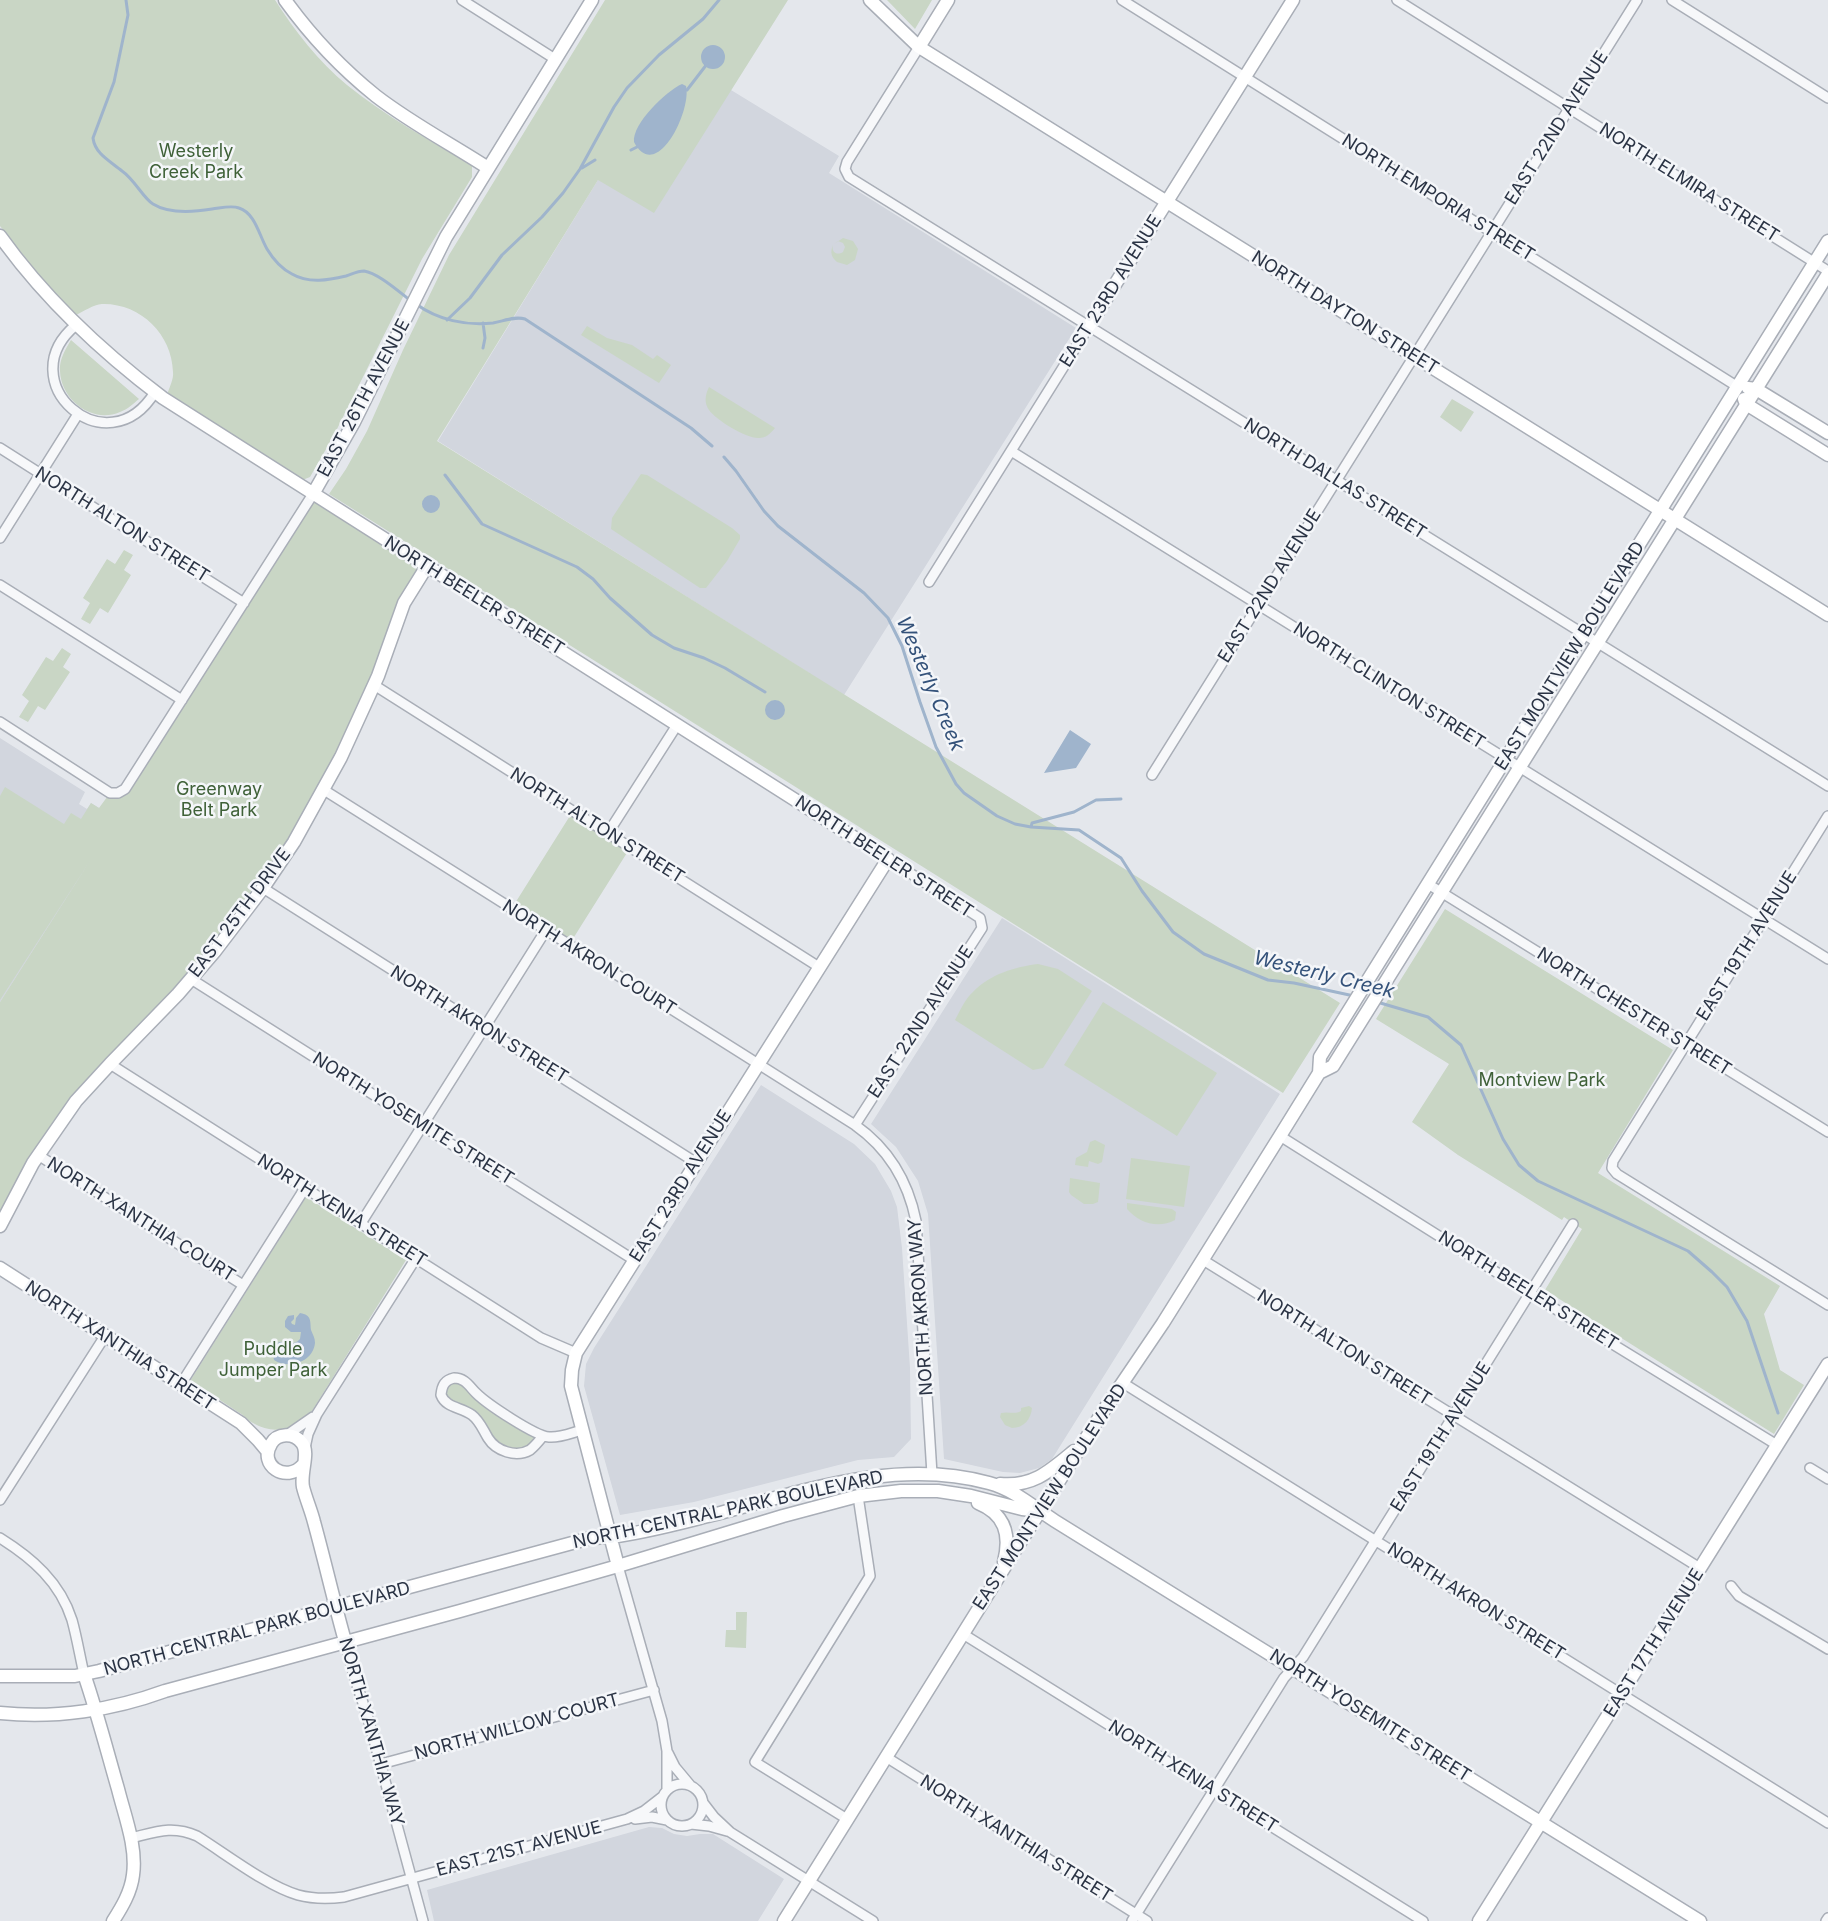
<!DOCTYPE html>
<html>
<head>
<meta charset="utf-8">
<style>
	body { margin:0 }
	canvas { display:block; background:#e4e7ec }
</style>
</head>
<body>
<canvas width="1828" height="1921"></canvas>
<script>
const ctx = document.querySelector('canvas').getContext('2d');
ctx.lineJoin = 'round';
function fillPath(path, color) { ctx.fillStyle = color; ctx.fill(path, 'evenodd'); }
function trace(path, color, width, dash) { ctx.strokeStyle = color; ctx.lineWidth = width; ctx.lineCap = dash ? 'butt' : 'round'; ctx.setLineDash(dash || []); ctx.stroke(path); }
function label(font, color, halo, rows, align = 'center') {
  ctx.font = font + ' Inter,sans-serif'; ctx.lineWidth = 5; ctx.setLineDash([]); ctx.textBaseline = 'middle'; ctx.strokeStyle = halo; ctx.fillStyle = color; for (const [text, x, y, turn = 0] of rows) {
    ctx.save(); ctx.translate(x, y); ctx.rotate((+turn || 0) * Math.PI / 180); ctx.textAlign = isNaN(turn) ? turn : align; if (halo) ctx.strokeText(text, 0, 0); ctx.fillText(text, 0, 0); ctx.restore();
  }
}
fillPath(new Path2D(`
	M731,90L839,156L829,173L1076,328L844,695L438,441L598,180Z
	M0,738L85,792L79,804L87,809L91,803L117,819L0,1002Z
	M1002,918L1280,1094L1052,1459L1039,1468L1020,1473L1003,1472L944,1459L928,1214L918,1181L896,1147L871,1124Z
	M761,1085L854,1144L875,1164L891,1191L897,1207L902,1248L910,1368L911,1439L894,1457L858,1460L694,1502L620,1515L584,1386L586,1364L594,1348Z
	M649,1827L662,1828L674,1834L687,1836L700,1834H713L784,1879L758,1921H434L427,1890Z`), '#d2d6de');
fillPath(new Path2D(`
	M0,0H275C294,30 319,62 347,85C385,116 430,140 472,166V177L422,259L333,437L310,477L300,481L167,395C169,388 174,379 173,372C172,334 140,303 102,304C93,305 84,311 76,315L51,290L0,226Z
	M605,0H788L654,213L598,180L437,441L1340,1003L1283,1093L329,494L346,469L367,431L403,350L449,255Z
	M887,0H932L915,29Z
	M843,238L853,241L858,249L855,260L847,265L837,262C831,257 830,252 833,245C831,252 837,256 843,252L845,247L843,243L838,241L834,244Z
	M587,326L607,338L632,345L653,359L657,355L671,365L659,383L581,335Z
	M71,340L139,399C133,404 128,409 120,412C92,424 61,400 60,371C59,360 65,350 71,340Z
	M709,387L775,428C770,434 766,438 759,438C747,439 716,420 709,410C704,403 705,395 709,387Z
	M1452,399L1474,412L1461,432L1440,417Z
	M641,474L647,475L732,528L740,535V539L727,561L706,588H700L611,529L612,518Z
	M313,494L427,566L408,596L357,723L263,888L76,1101L0,1226V1002L93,856L0,1000V796L5,787L64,824L71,813L81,819L91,803L99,808L110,793H118Z
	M124,550L133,555L124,570L131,575L108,613L100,608L90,624L81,619L90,603L83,598L107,559L115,564Z
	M62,648L71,654L63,667L70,672L45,710L38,706L28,722L19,717L29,701L22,695L46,657L53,661Z
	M573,811L630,848L569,945L512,908Z
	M1445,909L1673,1050L1598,1173L1780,1286L1764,1314L1780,1370L1804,1385L1774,1434L1545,1290L1582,1229L1564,1217L1562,1220L1458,1155L1412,1122L1449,1064L1376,1019Z
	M1038,964L1058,969L1092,991L1043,1068L1033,1070L955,1020C960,1011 965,999 973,992C990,974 1015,967 1038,964Z
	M1103,1002L1217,1073L1177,1136L1064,1065Z
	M1095,1140L1105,1145L1102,1162L1098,1164L1089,1161L1088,1167L1075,1165L1076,1158L1087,1152L1090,1142Z
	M1131,1158L1190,1166L1184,1207L1126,1199Z
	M1070,1178L1100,1183L1098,1202L1093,1204H1084L1071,1195L1069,1192Z
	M306,1197L406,1260L312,1411C296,1429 275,1436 253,1423C247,1420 244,1415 238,1412C222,1401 206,1391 190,1381Z
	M1127,1203L1172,1209L1176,1212L1175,1220C1158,1229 1139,1223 1127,1209Z
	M454,1381L463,1385L477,1399L536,1438L535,1440C527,1449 517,1451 505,1447C493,1443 457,1408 446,1398V1386Z
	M1029,1406L1032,1408C1031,1419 1024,1428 1012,1428L1005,1425L1000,1417L1001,1413C1009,1411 1014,1415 1021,1411V1408Z
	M736,1612H747L746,1648L725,1647L726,1630H736Z`), '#c9d6c5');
fillPath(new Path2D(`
	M701 57a12 12 0 1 1 24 0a12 12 0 1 1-24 0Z
	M682,84L686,86C692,111 656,184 634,142C632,124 666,91 682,84Z
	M422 504a9 9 0 1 1 18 0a9 9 0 1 1-18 0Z
	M765 710a10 10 0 1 1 20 0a10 10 0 1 1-20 0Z
	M1070,730L1091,744L1076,768L1044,773Z
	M300,1313C312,1315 310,1321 311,1330C313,1335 315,1338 315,1343C313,1362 289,1370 274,1360L272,1350L279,1342C288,1343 294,1346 300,1339L301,1332H291L285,1327V1321L288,1316L294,1315V1319L291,1322L292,1324L295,1325L296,1318Z`), '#9fb4cc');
trace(new Path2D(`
	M126,0L128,15L114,82L93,138C95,154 110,161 122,171C134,179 144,199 153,204C169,214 194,212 212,209C221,208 231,205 239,208C255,213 259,235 267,249C273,259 282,269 292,274C309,284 329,280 346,276C352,274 358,271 364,271C378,273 399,292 410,300
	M687,90L707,64
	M631,150L637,147
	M582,168L595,160
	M416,304C438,320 466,326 493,323C504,321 515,316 525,319L691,428L712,446
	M447,320L470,298L502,255L542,217L563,193L580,169L614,107L627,88L659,55L703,19L719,0
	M483,348L485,338L483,323
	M724,457L736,471L764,511L778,526L864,593L888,618L902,646L920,702L936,747L956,784L964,793L997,816L1015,824L1031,827L1079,830L1121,858L1142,891L1173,932L1204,954L1268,980L1294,983L1354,996
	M445,475L482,524L577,567L593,579L610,598L652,635L674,648L704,658L725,668L765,692
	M1031,827L1032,823L1074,812L1096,800L1121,799
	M1377,1002L1428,1017L1461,1045L1503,1139L1519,1165L1538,1181L1688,1251L1712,1272L1727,1287L1747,1321L1778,1413`), '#9fb4cc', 3);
const street = new Path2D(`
	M462,0L555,59
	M1122,0L1738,387
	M1397,0L1828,271
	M1672,0L1828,98
	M919,47L847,162L845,169L849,177L1828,786
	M76,325C8,381 107,470 155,392
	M0,448L244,603
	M1011,451L1828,959
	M0,538L78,414
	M929,582L1089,326
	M0,585L182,700
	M374,685L819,967
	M0,722L110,793H118L125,789L313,494
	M1152,775L1637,0
	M324,790L855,1125C889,1149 908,1181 916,1221L932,1474
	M1828,816L1613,1161L1612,1168L1617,1174L1828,1305
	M608,833L677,725
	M1428,884L1828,1132
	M263,888L695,1162
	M191,979L634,1260
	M110,1064L541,1338L576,1353
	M855,1125L982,928L980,918L888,859
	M1280,1136L1531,1294L1777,1445
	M38,1155L243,1285
	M361,1223L546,930
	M1203,1260L1700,1568
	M1123,1383L1828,1823
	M181,1384L305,1188
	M287,1435L313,1417
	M543,1436C539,1441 535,1446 530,1450C516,1458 496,1451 488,1438C483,1430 480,1421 472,1415C461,1407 446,1408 441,1395C442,1385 445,1380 454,1378C465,1378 469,1386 476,1393C487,1404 535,1436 549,1437C560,1438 571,1433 582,1430
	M305,1448L308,1434L317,1414L416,1258
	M1810,1468L1828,1479
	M0,1500L105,1336
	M0,1538C32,1558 60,1582 72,1620C77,1638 80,1657 84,1674
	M618,1566L662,1721L667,1751V1790
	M1731,1586L1739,1596L1828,1649
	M963,1634L1423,1921
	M345,1641L355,1679L368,1718L423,1921
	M668,1753L675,1767L690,1785
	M886,1757L1147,1921
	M381,1764L654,1690
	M661 1805a21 21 0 1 1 42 0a21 21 0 1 1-42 0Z
	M704,1804L714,1817L730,1832L873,1921
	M635,1819L652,1817L667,1820
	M847,1819L755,1762L870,1576L858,1496
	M691,1824L709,1826L727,1831
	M131,1838C156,1832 172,1825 197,1836C226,1854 267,1886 298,1895C313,1899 329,1899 344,1897L627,1819L644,1811L662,1797
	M1132,1921L1284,1678L1303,1657L1573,1224
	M1826,1921L1828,1918`);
const secondary = new Path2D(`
	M285,0C311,36 341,68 376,96C411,123 451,144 488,168
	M870,0L919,47L1828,615
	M919,47L948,0
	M0,236C45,299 102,352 163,398L888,859L576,1353L572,1370L571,1386L618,1566
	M1089,326L1293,0
	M1748,388L1756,389L1828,433
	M1744,399L1746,404L1828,455
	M313,494L354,422L446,237L592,0
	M1319,1073L1333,1066L1828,274
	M0,1226L33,1163L76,1101L110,1064L178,994L215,951L263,888L294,842L341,757L378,676L404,603L427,566
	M0,1268L241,1423L258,1440L268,1452
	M303,1465C286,1484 258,1465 271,1444C277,1433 294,1432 302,1443C310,1453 300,1472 303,1487C306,1499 311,1510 314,1522C325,1562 334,1602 345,1641
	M1000,1484C1033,1487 1050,1471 1074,1451
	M978,1503C1005,1514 1011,1534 1004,1562
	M84,1674C97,1712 107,1751 118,1789C125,1817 137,1847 133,1875C131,1892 122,1907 113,1921
	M0,1676H75L99,1671L587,1539C595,1537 602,1538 610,1537C643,1533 676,1524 708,1516C799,1493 894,1457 989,1483C1015,1490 1033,1507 1055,1521L1700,1921
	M0,1713C55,1719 113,1710 165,1691L460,1611L618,1566L783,1516L858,1496L901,1491H938L971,1496L1022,1509L1040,1511
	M784,1921L1009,1560L1104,1410L1163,1323L1280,1136L1319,1073L1320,1057L1828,241
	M1479,1921L1828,1364`);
trace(street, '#a9aeb7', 12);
trace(secondary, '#a9aeb7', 15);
trace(street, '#f7f8fa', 9);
trace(secondary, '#fff', 12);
label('18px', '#2b3445', '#f4f6f9', [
	["EAST 22ND AVENUE",1557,128,-58],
	["NORTH ELMIRA STREET",1689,183,32],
	["NORTH EMPORIA STREET",1438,198,32],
	["EAST 23RD AVENUE",1111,291,-58],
	["NORTH DAYTON STREET",1345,313,32],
	["EAST 26TH AVENUE",364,398,-62],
	["NORTH DALLAS STREET",1335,479,32],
	["NORTH ALTON STREET",122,525,32],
	["EAST 22ND AVENUE",1270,586,-58],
	["NORTH BEELER STREET",474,596,32],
	["EAST MONTVIEW BOULEVARD",1570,656,-58],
	["NORTH CLINTON STREET",1389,686,32],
	["NORTH ALTON STREET",597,826,32],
	["NORTH BEELER STREET",884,857,33],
	["EAST 25TH DRIVE",240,913,-53],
	["EAST 19TH AVENUE",1747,946,-58],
	["NORTH AKRON COURT",589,958,32],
	["NORTH CHESTER STREET",1634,1012,32],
	["EAST 22ND AVENUE",921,1022,-57],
	["NORTH AKRON STREET",479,1025,32],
	["NORTH YOSEMITE STREET",413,1119,32],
	["EAST 23RD AVENUE",681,1186,-58],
	["NORTH XENIA STREET",342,1211,32],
	["NORTH XANTHIA COURT",141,1220,32],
	["NORTH BEELER STREET",1528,1291,32],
	["NORTH AKRON WAY",921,1307,-94],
	["NORTH XANTHIA STREET",120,1346,33],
	["NORTH ALTON STREET",1344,1348,32],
	["EAST 19TH AVENUE",1441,1437,-58],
	["EAST MONTVIEW BOULEVARD",1050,1497,-57],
	["NORTH CENTRAL PARK BOULEVARD",728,1510,-12],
	["NORTH AKRON STREET",1476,1602,32],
	["NORTH CENTRAL PARK BOULEVARD",257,1629,-15],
	["EAST 17TH AVENUE",1654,1643,-58],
	["NORTH YOSEMITE STREET",1370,1716,32],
	["NORTH WILLOW COURT",517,1727,-15],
	["NORTH XANTHIA WAY",371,1732,74],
	["NORTH XENIA STREET",1193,1777,32],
	["NORTH XANTHIA STREET",1016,1839,32],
	["EAST 21ST AVENUE",519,1849,-15]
]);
label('18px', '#3f6138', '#f4f6f9', [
	["Westerly",196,152],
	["Creek Park",196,173],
	["Greenway",219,790],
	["Belt Park",219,811],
	["Montview Park",1542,1081],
	["Puddle",273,1350],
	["Jumper Park",273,1371]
]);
label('italic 20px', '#34527a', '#f4f6f9', [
	["Westerly Creek",930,684,67],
	["Westerly Creek",1324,975,14]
]);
</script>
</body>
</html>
